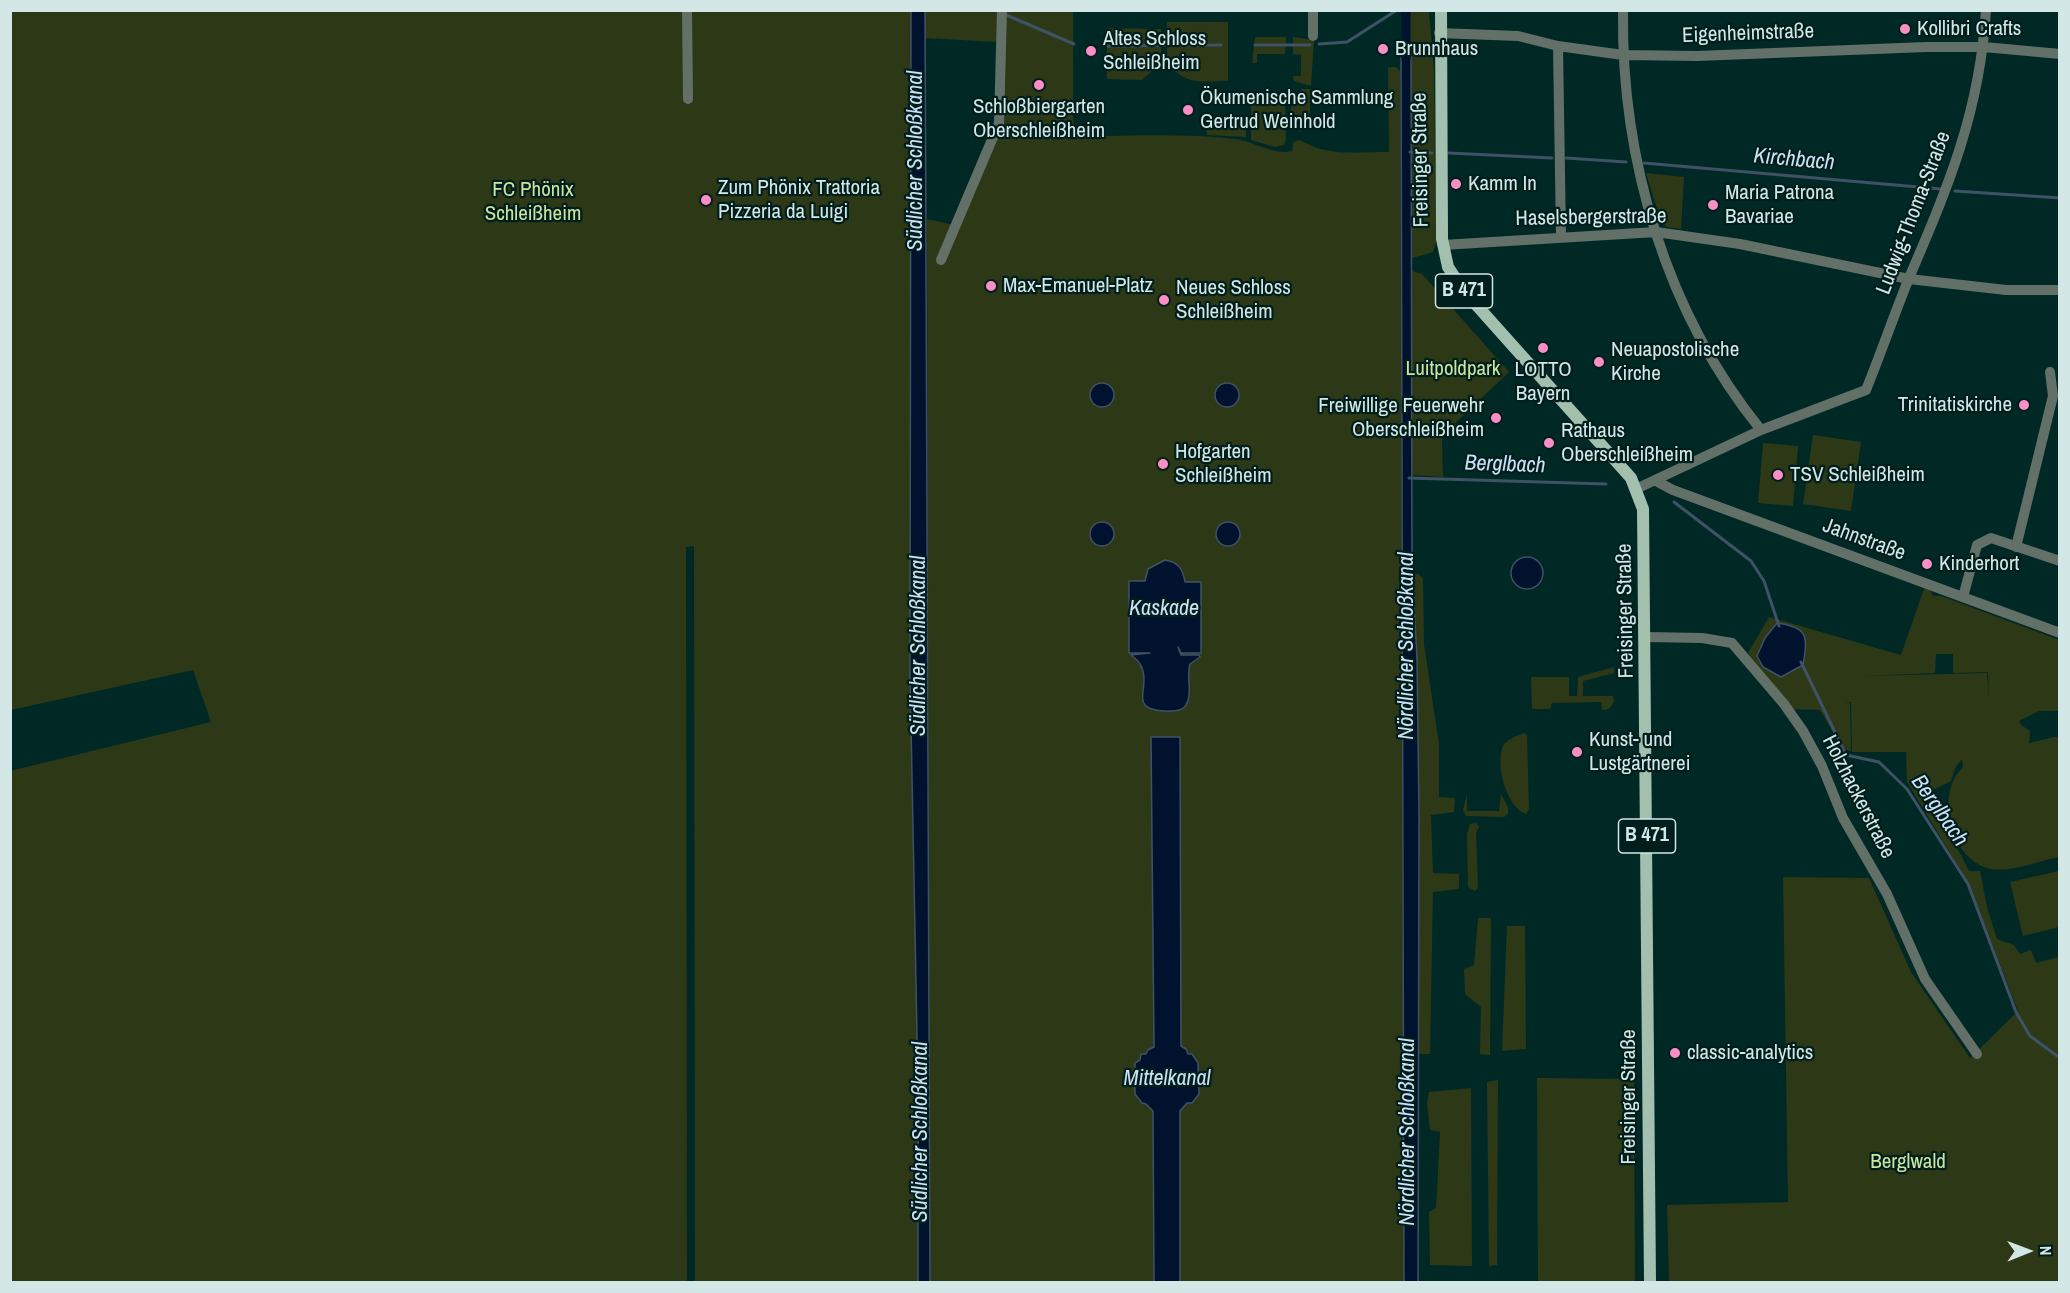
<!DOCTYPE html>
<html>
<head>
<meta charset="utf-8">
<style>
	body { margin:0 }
	#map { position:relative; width:2070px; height:1293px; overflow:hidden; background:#002926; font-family:"Archivo Narrow",sans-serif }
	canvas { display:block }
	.frame { position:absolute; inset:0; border:12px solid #d3e8e6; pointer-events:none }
	.north { position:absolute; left:1998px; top:1221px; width:60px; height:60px; -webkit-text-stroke:4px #001e1c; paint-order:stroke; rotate:89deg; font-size:16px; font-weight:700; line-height:24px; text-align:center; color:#d3e8e6 }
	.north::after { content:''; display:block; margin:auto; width:21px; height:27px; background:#d3e8e6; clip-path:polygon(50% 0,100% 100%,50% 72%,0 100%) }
</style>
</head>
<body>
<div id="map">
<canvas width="2070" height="1293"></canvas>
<div class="frame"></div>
<div class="north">N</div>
</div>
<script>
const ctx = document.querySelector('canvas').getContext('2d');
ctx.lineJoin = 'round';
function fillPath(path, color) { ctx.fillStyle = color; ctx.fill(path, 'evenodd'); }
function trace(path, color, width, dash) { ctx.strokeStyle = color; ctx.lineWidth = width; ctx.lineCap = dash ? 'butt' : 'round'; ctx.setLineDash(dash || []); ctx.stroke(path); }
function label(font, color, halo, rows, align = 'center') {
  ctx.font = font + ' "Archivo Narrow",sans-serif'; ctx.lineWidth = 4.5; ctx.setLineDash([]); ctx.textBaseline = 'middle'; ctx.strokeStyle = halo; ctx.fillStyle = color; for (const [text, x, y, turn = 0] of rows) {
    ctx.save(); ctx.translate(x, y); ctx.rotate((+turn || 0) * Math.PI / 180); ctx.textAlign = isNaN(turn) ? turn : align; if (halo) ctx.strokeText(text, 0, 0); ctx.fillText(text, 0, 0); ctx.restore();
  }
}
fillPath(new Path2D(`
	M11,11H911L910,672L918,1088V1282H695L694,546L686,547L687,1282H11L10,771L211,722L193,670L11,710Z
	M925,11H1073V118L1075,130L1083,136C1133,136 1185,133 1235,139C1252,141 1276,156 1292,151L1293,142L1300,140C1326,157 1359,152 1389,152L1388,67H1396L1400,71L1404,1282H930L927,219L954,225L997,120V42L925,38Z
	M1407,11H1429L1434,71L1436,242L1433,252L1412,258L1411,47H1406Z
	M1167,22H1228V81C1197,81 1190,86 1167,64Z
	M1107,28L1161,29V63L1142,80L1107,79Z
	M1255,37H1286L1285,54H1257V63H1252Z
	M1293,37L1314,40L1311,86L1294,81L1293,76H1301V55L1293,54Z
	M1301,89H1310V112L1300,132L1291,113V103H1301Z
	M1251,94H1257V104L1285,103L1286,139L1284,145L1275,147L1251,140Z
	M1205,123H1234L1236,127L1246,123V137L1207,135Z
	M1646,173L1684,177L1681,229L1667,227L1661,222Z
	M1412,271L1422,274L1509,372L1451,427L1442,440L1443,477L1412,475Z
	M1813,435L1861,442L1851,511L1803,504Z
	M1763,443L1798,446L1793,506L1758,503Z
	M1413,573L1419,574L1423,579L1424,644L1439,744V797L1455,798L1454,812L1431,815L1433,873L1459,874V889L1433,892L1430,1054H1418Z
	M1926,583L1933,596H1941L2059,640V711H2039L2019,721L2021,725L2030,731L2029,743L2059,736V857C2038,861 2008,874 1987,868C1950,857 1935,793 1963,767L1962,759L1955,768L1951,781L1931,791C1934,798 1934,805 1936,810C1946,831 1960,851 1969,871H1980L1987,907L1997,939L2014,945L2020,954L2031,950L2036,963L2059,957V1282H1669L1667,1205L1788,1202L1783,877L1869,878L1911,972L1970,1058L2018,1011L1969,884L1907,782L1906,752H1852L1851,702L1845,703H1850L1851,751L1843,749L1820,710L1786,709L1748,653L1769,617L1901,655ZM1936,654H1953V673L1988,672L1989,699L1987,673L1862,676L1935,673Z
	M1614,667V673L1583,681V696H1613L1614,702L1609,709L1602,710L1601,702L1552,703L1550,709H1532L1531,677H1569V696H1577L1578,677Z
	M1524,733L1527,735L1529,809L1526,814C1506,807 1495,764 1503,746C1507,739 1517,736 1524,733Z
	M1467,794V811H1499L1501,794L1508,807V814L1504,817L1466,816L1463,810Z
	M1476,823L1479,827L1476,833L1478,888L1475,891L1468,887L1467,834L1470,824Z
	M2059,871V927L2023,936L2010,882Z
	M1478,918H1491L1490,1055L1480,1054L1481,1007L1465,994L1464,969L1474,965Z
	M1507,926H1525L1526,1049L1502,1051Z
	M1537,1078L1634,1079L1635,1282H1538Z
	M1498,1080L1497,1265L1489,1266L1487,1082Z
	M1471,1088L1472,1266L1430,1265L1429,1212L1436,1208L1440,1132L1430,1130L1427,1103L1429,1092Z`), '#2d3816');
const water = new Path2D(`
	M911,10L925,11L930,1282H918V1088L910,672Z
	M1401,47H1411L1412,566L1417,659L1419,814L1418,1282H1404Z
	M1090 395a12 12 0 1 1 24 0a12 12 0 1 1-24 0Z
	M1215 395a12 12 0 1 1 24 0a12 12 0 1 1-24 0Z
	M1090 534a12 12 0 1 1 24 0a12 12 0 1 1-24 0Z
	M1216 534a12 12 0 1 1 24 0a12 12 0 1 1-24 0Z
	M1511 573a16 16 0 1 1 32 0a16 16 0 1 1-32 0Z
	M1165,560C1178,562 1183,569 1185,582H1201V653H1181L1178,647L1181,655H1199L1200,657L1190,664C1186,677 1193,694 1186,705C1183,711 1175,711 1170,711C1123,711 1154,688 1140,664C1138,660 1133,657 1131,655L1150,653H1129V581H1145L1148,569Z
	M1777,623C1808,627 1808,636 1803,665L1781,677L1763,667L1757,656L1765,638Z
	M1151,737H1180L1181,1046L1186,1049L1188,1054H1192L1198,1063L1199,1094L1192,1103H1187L1180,1111V1282H1154L1153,1111L1146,1104L1142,1103L1135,1094V1063L1140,1060L1141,1054H1146L1148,1050L1154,1047Z`);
fillPath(water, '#00122e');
trace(water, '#3f5265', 1.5);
trace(new Path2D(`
	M1004,14L1074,44
	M1319,44L1347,42L1397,10
	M1255,45H1310
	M1108,46L1221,45
	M1410,152L1432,153
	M1449,153L1552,158
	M1566,158L1626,162
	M1644,163L1941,189
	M1955,191L2060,198
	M1409,478L1606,484
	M1674,502L1751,561L1764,581L1779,626
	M1801,662L1846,755L1879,762L1907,789L1968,884L2016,1012L2030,1036L2060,1058`), '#3f5265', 3);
trace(new Path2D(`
	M1406,10V59`), '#00122e', 9);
trace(new Path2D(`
	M687,10L688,99
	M1313,10V36
	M1623,10C1621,160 1666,313 1761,430
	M1439,33L1518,36L1558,46L1623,55L1697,56L1926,47H1984L2060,54
	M1558,46L1561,236
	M1443,245L1656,232L1740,244L1909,279L2006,290H2060
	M941,260L999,123L1002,10
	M1656,481L1673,490L2060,633
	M1636,489L1761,430L1866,390C1881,353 1894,315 1909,278C1948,187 1980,112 1986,10
	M2016,547L2053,396L2050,372
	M1963,597L1977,545L1991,538L2060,561
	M1646,637L1702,638L1732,643L1784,704L1803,731L1822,766L1843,818L1887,894L1925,979L1977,1054`), '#637067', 10);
trace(new Path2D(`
	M1441,10L1442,239L1448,267L1463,290L1631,478L1643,509L1650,1282`), '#a3bfad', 12);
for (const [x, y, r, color] of [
	[1905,29,6,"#fb8fc5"],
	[1383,49,6,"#fb8fc5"],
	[1091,51,6,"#fb8fc5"],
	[1039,85,6,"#fb8fc5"],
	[1188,110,6,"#fb8fc5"],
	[1456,184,6,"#fb8fc5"],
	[706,200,6,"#fb8fc5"],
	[1713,205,6,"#fb8fc5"],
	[991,286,6,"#fb8fc5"],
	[1164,300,6,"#fb8fc5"],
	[1543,348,6,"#fb8fc5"],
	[1599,362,6,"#fb8fc5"],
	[2024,405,6,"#fb8fc5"],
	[1496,418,6,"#fb8fc5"],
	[1549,443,6,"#fb8fc5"],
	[1163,464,6,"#fb8fc5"],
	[1778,475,6,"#fb8fc5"],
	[1927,564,6,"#fb8fc5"],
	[1577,752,6,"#fb8fc5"],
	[1675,1053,6,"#fb8fc5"]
]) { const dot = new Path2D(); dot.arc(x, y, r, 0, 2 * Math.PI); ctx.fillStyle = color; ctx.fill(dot); trace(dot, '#001e1c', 2); }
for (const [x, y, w] of [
	[1464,291,57],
	[1647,836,57]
]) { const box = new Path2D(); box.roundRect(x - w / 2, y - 17, w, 34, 4.5); ctx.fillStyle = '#001e1c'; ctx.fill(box); trace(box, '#d3e8e6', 1.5); }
label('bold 20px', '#d3e8e6', null, [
	["B 471",1464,291],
	["B 471",1647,836]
]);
label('21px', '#d3e8e6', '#001e1c', [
	["Kollibri Crafts",1917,29],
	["Altes Schloss",1103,39],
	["Schleißheim",1103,63],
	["Brunnhaus",1395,49],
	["Ökumenische Sammlung",1200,98],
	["Gertrud Weinhold",1200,122],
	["Schloßbiergarten",1039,107,"center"],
	["Oberschleißheim",1039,131,"center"],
	["Kamm In",1468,184],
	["Zum Phönix Trattoria",718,188],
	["Pizzeria da Luigi",718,212],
	["Maria Patrona",1725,193],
	["Bavariae",1725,217],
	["Max-Emanuel-Platz",1003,286],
	["Neues Schloss",1176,288],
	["Schleißheim",1176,312],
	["Neuapostolische",1611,350],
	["Kirche",1611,374],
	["LOTTO",1543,370,"center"],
	["Bayern",1543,394,"center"],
	["Trinitatiskirche",2012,405,"right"],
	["Freiwillige Feuerwehr",1484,406,"right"],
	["Oberschleißheim",1484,430,"right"],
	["Rathaus",1561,431],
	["Oberschleißheim",1561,455],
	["Hofgarten",1175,452],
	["Schleißheim",1175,476],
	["TSV Schleißheim",1790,475],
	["Kinderhort",1939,564],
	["Kunst- und",1589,740],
	["Lustgärtnerei",1589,764],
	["classic-analytics",1687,1053]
], 'left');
label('21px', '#d3e8e6', '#001e1c', [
	["Eigenheimstraße",1748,34,-2],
	["Freisinger Straße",1421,160,-91],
	["Ludwig-Thoma-Straße",1914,213,-69],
	["Haselsbergerstraße",1591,218,-1],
	["Jahnstraße",1864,540,20],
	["Freisinger Straße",1626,611,-91],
	["Holzhackerstraße",1858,797,63],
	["Freisinger Straße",1629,1097,-90]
]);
label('21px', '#cbe49f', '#001e1c', [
	["FC Phönix",533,190],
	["Schleißheim",533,214],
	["Luitpoldpark",1453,369],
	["Berglwald",1908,1162]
]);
label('italic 22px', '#cce0f6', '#001e1c', [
	["Kirchbach",1794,160,5],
	["Südlicher Schloßkanal",916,161,-90],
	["Berglbach",1505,465,2],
	["Kaskade",1164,609],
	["Südlicher Schloßkanal",919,646,-90],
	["Nördlicher Schloßkanal",1407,646,-90],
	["Berglbach",1939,811,55],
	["Mittelkanal",1167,1079],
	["Südlicher Schloßkanal",921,1132,-90],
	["Nördlicher Schloßkanal",1408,1132,-90]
]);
</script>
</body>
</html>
